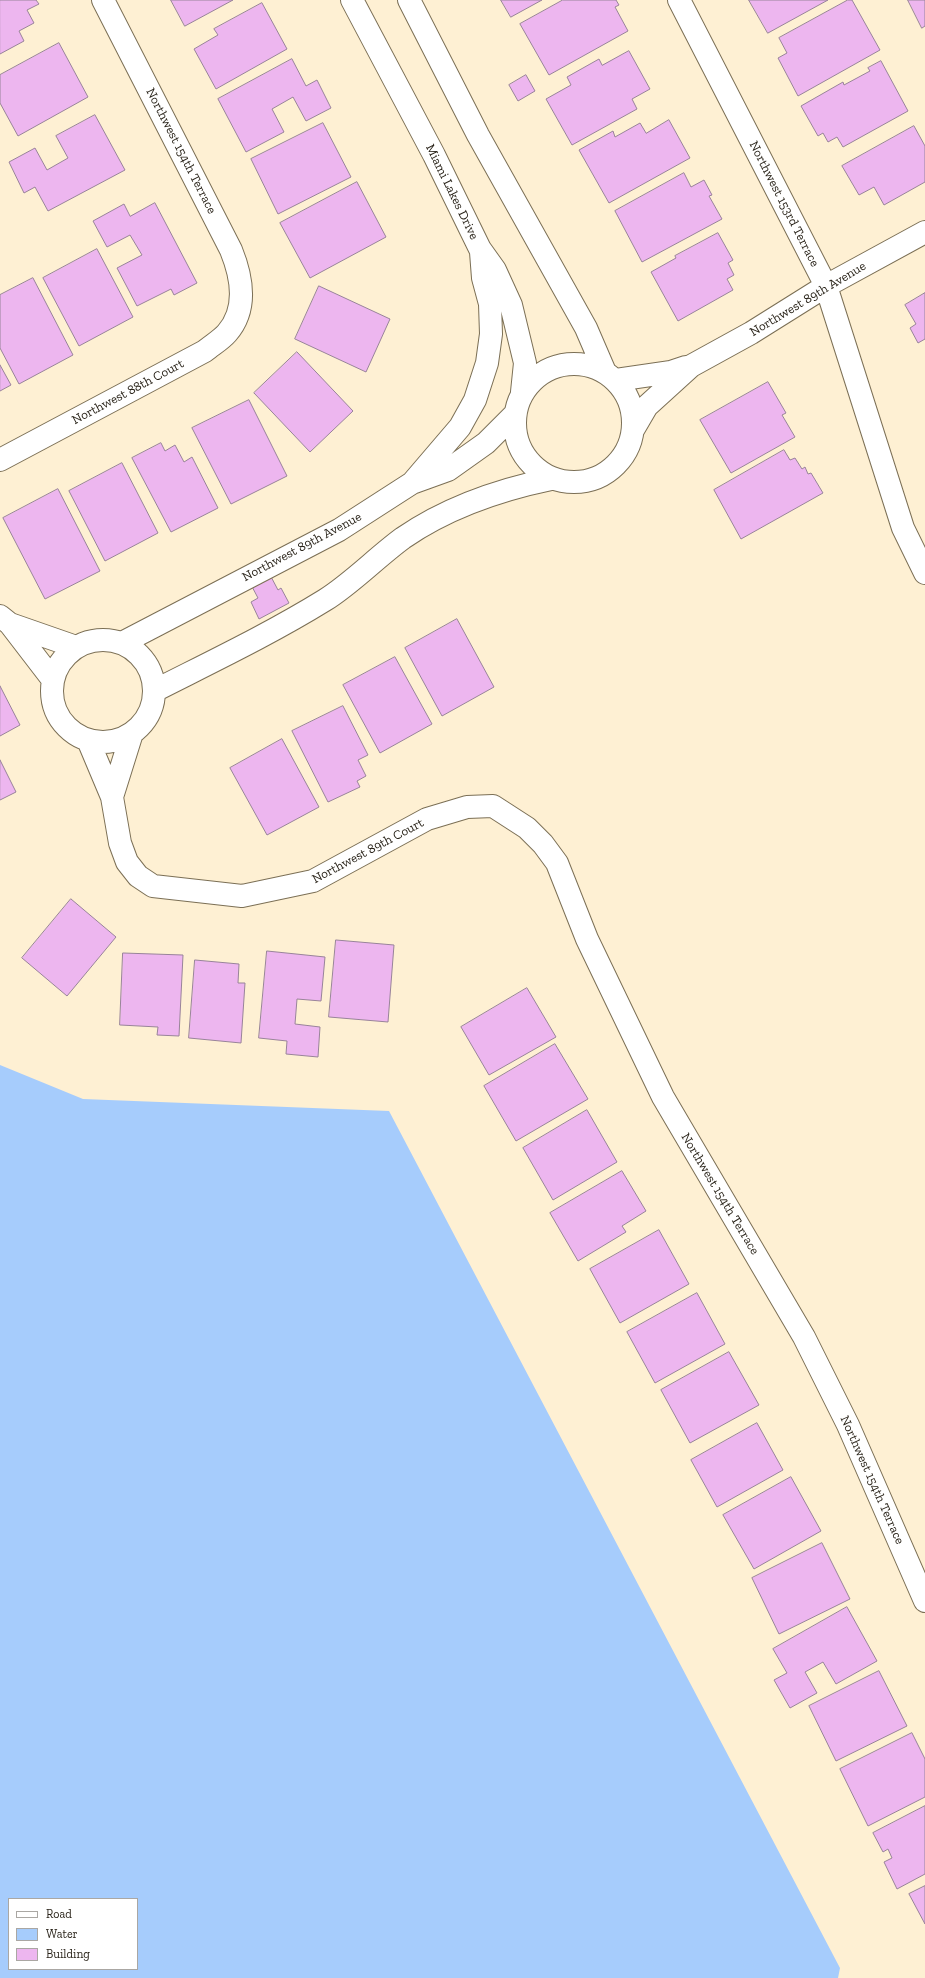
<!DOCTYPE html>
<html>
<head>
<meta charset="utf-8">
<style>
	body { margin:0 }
	#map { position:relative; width:925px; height:1978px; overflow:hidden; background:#fef0d3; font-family:"Zilla Slab",serif }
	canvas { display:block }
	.legend { position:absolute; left:8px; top:1898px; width:130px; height:72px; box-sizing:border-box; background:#fff; border:1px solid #aaa7a3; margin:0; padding:5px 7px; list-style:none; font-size:12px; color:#2a241a }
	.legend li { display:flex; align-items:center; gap:8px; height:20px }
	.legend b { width:20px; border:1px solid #aaa7a3 }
</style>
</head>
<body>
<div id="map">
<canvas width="925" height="1978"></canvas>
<ul class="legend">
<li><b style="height:5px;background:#fff"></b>Road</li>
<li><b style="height:11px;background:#a6ccfc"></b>Water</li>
<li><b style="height:11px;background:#edb6ef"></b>Building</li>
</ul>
</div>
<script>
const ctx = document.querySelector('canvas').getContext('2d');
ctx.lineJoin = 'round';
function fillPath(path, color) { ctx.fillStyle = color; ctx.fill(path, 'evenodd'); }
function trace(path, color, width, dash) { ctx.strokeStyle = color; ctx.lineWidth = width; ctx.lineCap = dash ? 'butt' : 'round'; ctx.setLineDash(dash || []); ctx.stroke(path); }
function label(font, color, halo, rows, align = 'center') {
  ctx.font = font + ' "Zilla Slab",serif'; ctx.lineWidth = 3.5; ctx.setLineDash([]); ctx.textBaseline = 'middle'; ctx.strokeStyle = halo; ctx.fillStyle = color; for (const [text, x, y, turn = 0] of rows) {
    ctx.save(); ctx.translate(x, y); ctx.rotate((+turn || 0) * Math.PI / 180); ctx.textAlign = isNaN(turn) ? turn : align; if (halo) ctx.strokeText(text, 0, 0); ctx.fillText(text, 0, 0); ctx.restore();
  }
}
fillPath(new Path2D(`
	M0,1065L83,1099L389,1111L840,1968L838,1978H0ZM9,1899H137V1969H9Z`), '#a6ccfc');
const building = new Path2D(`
	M0,0H36L39,4L27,10L34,23L19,31L24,41L0,54Z
	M171,0H233L185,26Z
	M501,0H542L511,17Z
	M563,0H616L619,5L615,7L628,31L549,75L520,24Z
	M749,0H828L768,33Z
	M848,0H852L880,50L798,96L778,58L787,53L779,38Z
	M908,0H925V26L922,28Z
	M262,3L287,49L216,89L194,49L218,35L214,29Z
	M59,43L88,97L18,136L0,103V75Z
	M629,51L650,89L632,99L637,109L572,145L546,99L571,85L567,77L599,59L602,65Z
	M292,59L306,86L317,80L331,108L306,121L293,97L272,109L284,132L246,152L218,99Z
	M881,61L908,111L843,147L837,137L828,142L823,133L818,136L801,106L843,82L844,85L870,71L868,68Z
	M526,75L535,91L518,101L509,85Z
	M95,115L125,170L48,211L35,187L24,193L9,162L35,148L47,170L68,158L56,136Z
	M669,120L690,158L609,203L579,150L613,131L615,137L640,123L646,133Z
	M323,123L351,177L278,214L251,159Z
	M914,126L925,146V182L884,205L874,187L859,195L842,166Z
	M684,173L691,187L704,180L712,195L709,196L722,219L642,262L615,211Z
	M357,182L386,237L310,278L280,223Z
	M155,203L197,283L174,295L171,289L137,306L117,268L142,255L130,235L107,247L93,221L124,204L130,216Z
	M718,233L733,260L728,263L734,275L727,279L733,290L678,321L651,272L676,258L675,256Z
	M97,249L133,317L79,346L43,278Z
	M33,278L73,355L19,384L0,348V295Z
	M319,286L390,319L366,372L295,339Z
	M925,293V339L918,343L910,328L916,324L905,305Z
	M297,352L353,411L310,452L254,393Z
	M0,365L11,385L0,391Z
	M768,382L786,413L782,415L795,437L731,473L700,420Z
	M249,400L287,476L231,504L192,428Z
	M161,443L165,451L175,445L184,462L192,457L218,508L171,532L132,458Z
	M784,450L790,460L795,458L802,469L805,467L808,474L811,473L823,493L741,539L714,490Z
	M122,463L158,533L105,561L69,491Z
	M58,489L100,571L45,599L3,518Z
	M268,571L278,590L281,588L289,603L259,619L251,602L258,598L249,581Z
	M457,619L494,687L442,716L405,648Z
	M395,657L432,724L380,753L343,685Z
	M0,686L20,725L0,736Z
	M343,706L368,755L358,760L366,776L357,781L360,787L328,802L292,731Z
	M282,739L319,807L267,835L230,768Z
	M0,760L16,792L0,800Z
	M71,899L116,937L67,996L22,958Z
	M336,940L394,945L388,1022L329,1017Z
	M267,951L325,957L321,1001L297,999L295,1024L320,1027L318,1057L286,1054L287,1041L259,1038Z
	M123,953L183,955L179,1036L157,1035L158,1027L120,1025Z
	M195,960L239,964L238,983H245L241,1043L189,1038Z
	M527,988L556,1037L489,1075L461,1027Z
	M555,1044L588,1099L516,1141L484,1086Z
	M587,1110L617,1162L553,1200L523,1148Z
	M622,1171L646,1211L622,1226L626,1232L578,1261L550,1213Z
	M659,1230L689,1284L620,1323L590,1269Z
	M697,1293L725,1344L655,1383L627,1332Z
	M729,1352L759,1405L690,1443L661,1390Z
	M757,1423L783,1470L717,1507L691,1460Z
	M791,1477L821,1531L754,1569L723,1515Z
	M822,1543L850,1599L779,1634L752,1578Z
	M847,1607L877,1661L836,1684L823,1662L805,1672L817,1693L790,1708L774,1680L787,1673L773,1649Z
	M879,1671L907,1726L836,1761L809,1706Z
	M912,1733L925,1759V1797L868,1826L840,1769Z
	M925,1806V1874L897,1889L884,1862L892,1858L888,1849L883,1852L873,1833Z
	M925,1886V1924L909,1894Z`);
fillPath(building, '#edb6ef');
trace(building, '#988399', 1);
const minor = new Path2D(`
	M352,0L434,155L480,249L495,270L511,305L525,363L522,392
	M409,0L478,135L586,328L605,372
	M679,0L826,286L903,528L925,573
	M515 423a59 59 0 1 1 118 0a59 59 0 1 1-118 0Z
	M616,380L671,372L686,367
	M633,430L647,406L691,366L751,333L826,286L925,232
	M0,460L205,351C212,345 221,340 227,333C248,309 242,277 231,250L103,0
	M413,482L460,427L475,400L487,363L491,334L490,304L483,278L481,252
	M0,616L10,624L76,647
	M10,624L53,680
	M52 691a51 51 0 1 1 102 0a51 51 0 1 1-102 0Z
	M122,643L339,530L412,483L448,470L486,443L514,415
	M154,691C211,662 270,634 325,600C351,584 377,557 403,538C448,507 498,490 551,479
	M88,740L112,797L120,843L127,862L138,876L153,886L242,896L313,881L427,819L467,807L493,806L527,828L543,844L557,863L587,939L663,1097L804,1337L848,1425L925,1601
	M112,797L132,733`);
trace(minor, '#7b6f55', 24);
trace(minor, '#fff', 22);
label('13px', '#2a241a', '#fff', [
	["Northwest 154th Terrace",181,151,63],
	["Miami Lakes Drive",452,192,64],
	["Northwest 153rd Terrace",784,204,63],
	["Northwest 89th Avenue",808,299,-31],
	["Northwest 88th Court",128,392,-28],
	["Northwest 89th Avenue",302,547,-28],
	["Northwest 89th Court",368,851,-28],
	["Northwest 154th Terrace",720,1194,59],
	["Northwest 154th Terrace",872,1480,66]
]);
</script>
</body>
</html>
